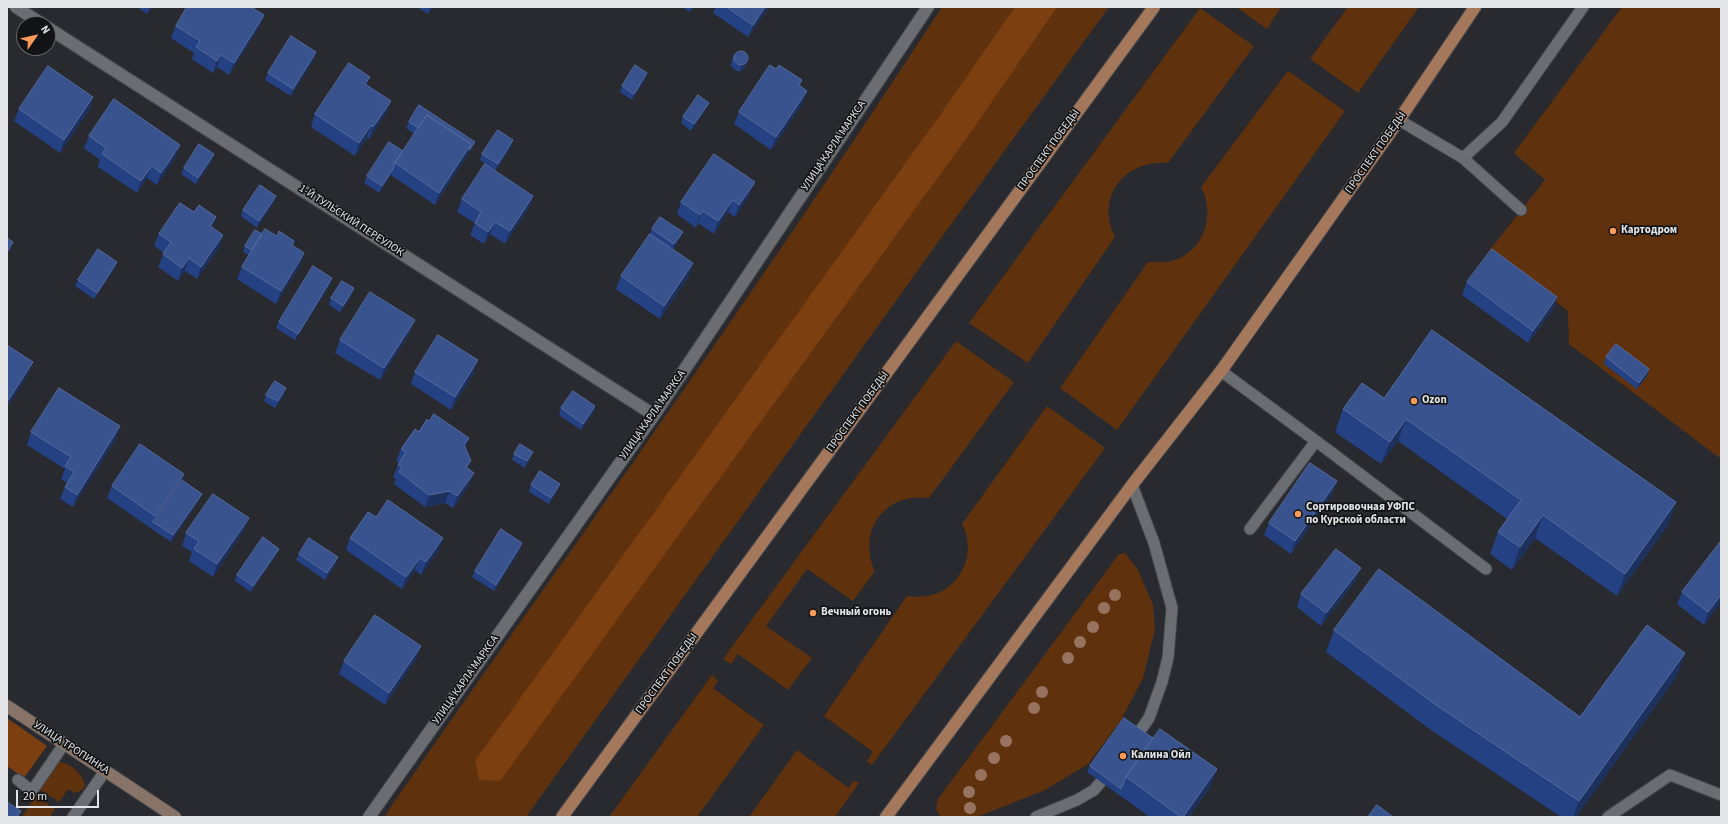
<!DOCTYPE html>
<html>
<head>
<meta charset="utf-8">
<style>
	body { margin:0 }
	#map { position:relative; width:1728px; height:824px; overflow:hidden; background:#282a2f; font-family:"Source Sans 3",sans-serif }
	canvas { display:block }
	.frame { position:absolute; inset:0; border:8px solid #e3e5e8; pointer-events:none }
	.north { position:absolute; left:16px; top:16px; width:40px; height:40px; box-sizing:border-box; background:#121315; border:1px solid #666769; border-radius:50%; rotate:56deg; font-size:11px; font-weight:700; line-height:16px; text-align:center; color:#e3e5e8 }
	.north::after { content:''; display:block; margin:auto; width:14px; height:18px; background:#fe9b59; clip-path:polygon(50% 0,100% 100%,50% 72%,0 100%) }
	.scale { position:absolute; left:16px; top:790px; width:83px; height:18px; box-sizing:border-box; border:2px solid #e3e5e8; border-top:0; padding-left:5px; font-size:12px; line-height:14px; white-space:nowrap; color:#e3e5e8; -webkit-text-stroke:3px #121315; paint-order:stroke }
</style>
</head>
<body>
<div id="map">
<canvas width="1728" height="824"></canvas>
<div class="frame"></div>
<div class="north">N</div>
<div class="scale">20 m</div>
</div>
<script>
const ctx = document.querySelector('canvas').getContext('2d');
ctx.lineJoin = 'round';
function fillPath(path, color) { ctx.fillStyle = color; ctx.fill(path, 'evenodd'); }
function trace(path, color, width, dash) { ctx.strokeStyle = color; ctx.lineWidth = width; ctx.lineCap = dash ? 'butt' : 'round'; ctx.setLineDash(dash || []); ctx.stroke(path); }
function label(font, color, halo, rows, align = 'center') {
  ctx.font = font + ' "Source Sans 3",sans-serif'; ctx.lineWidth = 3.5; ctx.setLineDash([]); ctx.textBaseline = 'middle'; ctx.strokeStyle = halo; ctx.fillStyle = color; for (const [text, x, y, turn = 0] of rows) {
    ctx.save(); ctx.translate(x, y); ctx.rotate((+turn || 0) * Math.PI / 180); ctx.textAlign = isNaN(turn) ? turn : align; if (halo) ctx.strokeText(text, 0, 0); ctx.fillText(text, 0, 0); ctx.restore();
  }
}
fillPath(new Path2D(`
	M942,7H1109L936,245L526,817H384C466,697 551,580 634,461C739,311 842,160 942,7Z
	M1236,7H1281L1267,29Z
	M1348,7H1419L1358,93L1310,59Z
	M1622,7H1721V459L1569,344L1568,311L1489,251L1545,180L1514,153Z
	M1200,8L1254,46L1168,163C1125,159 1095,197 1115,237L1028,363L969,323Z
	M1288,71L1345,111L1117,430L1060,388L1148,262C1156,262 1164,263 1172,261C1204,252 1216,215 1201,187Z
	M956,341L1014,382L929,498C884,492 857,531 875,571L853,601L807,569L766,626L812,658L788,690L738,654L731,664L723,659Z
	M1047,406L1105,448L872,765L867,761L873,752L824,716L907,596C916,597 924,597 932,595C962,587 977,551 962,524Z
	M1125,553L1138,570L1153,605L1155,629L1143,678L1121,720L1088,764L1045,790L977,817L940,816L936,809L938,799L1119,554Z
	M712,675L718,681L713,688L764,725L697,817H609Z
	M797,750L849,788L854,780L859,783L835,817H749Z
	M60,762C71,764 84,775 85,786L82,790L75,793L68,789L59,802L39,789L55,764Z
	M36,796L55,809L50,817H22Z`), '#60310d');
fillPath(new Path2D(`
	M1015,7H1057L971,132L500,781L479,780L475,761L938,118Z
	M7,718L47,746L24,778L7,766Z`), '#7c3f0f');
const lane = new Path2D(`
	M1399,120L1463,158L1521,210
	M1463,158L1502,122L1583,7
	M1221,371L1316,441L1250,529
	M1316,441L1486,569
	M1132,485L1154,543L1172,608L1168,658L1162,682L1149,718L1133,741
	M18,780L32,791L64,744
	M73,817L105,771
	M1036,817L1077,800L1094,790L1110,771
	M1608,817L1670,775L1721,795`);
const street = new Path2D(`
	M16,7L42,24
	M48,28L654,415
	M369,817L654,415L928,7`);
const secondary = new Path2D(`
	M7,706L175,817`);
const primary = new Path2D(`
	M562,817L1154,7
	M886,817L1132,485L1221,371L1399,120L1475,7`);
trace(lane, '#434549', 13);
trace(street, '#434549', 14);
trace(secondary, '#434549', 14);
trace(primary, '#434549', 14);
trace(lane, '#6a6d72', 11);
trace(street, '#6a6d72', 12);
trace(secondary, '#877367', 12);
trace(primary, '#a5785c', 12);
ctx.fillStyle = '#987460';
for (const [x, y] of [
	[1115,595],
	[1104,608],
	[1093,627],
	[1080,642],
	[1068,658],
	[1042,692],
	[1034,708],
	[1006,741],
	[994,758],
	[981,775],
	[969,792],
	[970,808]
]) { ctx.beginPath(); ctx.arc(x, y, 6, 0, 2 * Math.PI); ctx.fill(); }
fillPath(new Path2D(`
	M137,7H152L147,14Z
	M417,7H433L428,14Z
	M682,7H693L690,12Z
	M716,7H769L748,37L713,13Z
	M264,15L259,27L229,75L217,67L213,73L192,59L194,53L171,38L176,26Z
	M316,52L314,59L291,96L265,80L268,73Z
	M734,54L745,68L739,72L735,70L731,66L732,60Z
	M645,80L632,100L620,92L622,86Z
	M367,85L391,101L386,113L369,139L367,138L355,156L311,127L315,114Z
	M800,86L803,103L771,150L734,124L739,112Z
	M93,97L89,110L60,153L14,121L19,109Z
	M706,109L691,131L681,123L683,117Z
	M409,122L475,142L472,148L435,205L391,175L379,193L364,183L367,176L403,151L415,134L406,128Z
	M89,136L176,157L157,185L147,178L137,193L98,167L100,160L84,148Z
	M513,140L511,147L495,171L480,160L482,154Z
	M214,154L212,161L196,184L181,174L184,168Z
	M750,194L735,217L728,212L714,234L698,223L696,228L677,214L681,202Z
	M533,196L529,208L505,244L490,234L484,244L470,235L475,223L457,212L462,199Z
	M274,202L257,228L241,216L243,210Z
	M194,212L216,217L212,228L223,235L219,248L197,279L185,271L178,281L158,267L164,253L154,246L159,234Z
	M652,229L683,232L680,238L673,250L693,263L689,276L660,319L616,289L621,276L650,234Z
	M262,234L293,246L304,253L300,265L276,304L237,279L242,267L249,255L243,252L245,246Z
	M115,268L94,299L75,286L78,280Z
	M332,278L330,285L295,340L276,328L279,322Z
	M1467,282L1557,297L1553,309L1528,343L1462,295Z
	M352,295L340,312L329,305L331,298Z
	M415,320L410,332L380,380L335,353L340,340Z
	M1606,357L1649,369L1647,376L1637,389L1604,364Z
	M415,372L474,373L451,410L411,384Z
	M286,388L284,395L275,408L264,401L266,395Z
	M1384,398L1676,502L1668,525L1617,596L1535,538L1512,570L1490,554L1498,532L1507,519L1398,441L1381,464L1335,432L1343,409Z
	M595,406L593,413L581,430L559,415L561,408Z
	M429,421L469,438L465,448L471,461L468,468L469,485L453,508L445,503L425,507L394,484L396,479L393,477L399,463L396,461L401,449Z
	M31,432L116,439L73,507L60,499L65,487L67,483L61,479L65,469L27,445Z
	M514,454L530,458L525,468L512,460Z
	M184,474L182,480L199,500L171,542L107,498L112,486Z
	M1337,481L1332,494L1291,554L1264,535L1269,523Z
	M560,484L558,490L549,504L529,492L531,485Z
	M376,517L443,538L438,551L421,575L415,570L402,589L346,550L350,538Z
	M249,518L244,530L213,577L189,561L192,552L182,546L186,533Z
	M522,543L520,550L494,591L472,577L475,571Z
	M299,554L336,564L325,580L296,560Z
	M276,555L251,592L235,581L237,575Z
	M1356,580L1321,626L1297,607L1301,594Z
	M1682,592L1721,602L1704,625L1677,604Z
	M1334,630L1580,717L1685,653L1677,676L1576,817H1561L1431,730L1326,652Z
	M421,646L416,659L385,705L339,674L344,661Z
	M1153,738L1217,769L1210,787L1189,817H1150L1087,772L1090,766Z`), '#244184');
fillPath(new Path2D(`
	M150,7H152L147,14Z
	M431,7H433L428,14L430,8Z
	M765,7H769L748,37L753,25Z
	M264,15L259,27L229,75L234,63Z
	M316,52L314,59L291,96L293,89Z
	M221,55L217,67L213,73L217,61Z
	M747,62L745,68L739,72L742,65Z
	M647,73L645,80L632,100L634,94Z
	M370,77L365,89V84Z
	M807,91L803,103L771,150L776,137Z
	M93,97L89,110L60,153L64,140Z
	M391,101L386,113L369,139L373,127Z
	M709,103L706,109L691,131L694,124Z
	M371,125L367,138L355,156L359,143Z
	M513,140L511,147L495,171L498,164Z
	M475,142L472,148L435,205L439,193L471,144Z
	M180,145L176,157L157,185L161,173Z
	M214,154L212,161L196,184L198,178Z
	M152,166L147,178L137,193L141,181Z
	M393,169L391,175L379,193L382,186Z
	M755,182L750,194L735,217L739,205Z
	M276,196L274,202L257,228L259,221Z
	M533,196L529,208L505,244L510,231Z
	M733,200L728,212L714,234L718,221Z
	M703,211L698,223L696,228L700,215Z
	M216,217L211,230L210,226Z
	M495,222L490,234L484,244L488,232Z
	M683,232L680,238L672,251L674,244Z
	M223,235L219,248L197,279L201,267Z
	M13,242L11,249L7,255V252Z
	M304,253L300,265L276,304L281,291Z
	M189,258L185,271L178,281L182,268Z
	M117,262L115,268L94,299L97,293Z
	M693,263L689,276L660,319L664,306Z
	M332,278L330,285L295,340L298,334Z
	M354,288L352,295L340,312L343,306Z
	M1557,297L1553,309L1528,343L1533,331Z
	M415,320L410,332L380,380L384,368Z
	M478,360L474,373L451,410L455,397Z
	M33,362L28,375L7,408V402Z
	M1649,369L1647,376L1637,389L1639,383Z
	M286,388L284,395L275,408L278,401Z
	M595,406L593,413L581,430L583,424Z
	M1406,419L1398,441L1381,464L1390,442Z
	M120,426L116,439L73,507L77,495Z
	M469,438L465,450L464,445Z
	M533,452L525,468L527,461Z
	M471,461L466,473V467Z
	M474,473L469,485L453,508L457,496Z
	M184,474L179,486L153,522L155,516Z
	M1337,481L1332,494L1291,554L1295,541Z
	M560,484L558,490L549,504L551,498Z
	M450,491L445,503L425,507L429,495Z
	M202,494L199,500L171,542L173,535Z
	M1676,502L1668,525L1617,596L1625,574Z
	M1543,515L1535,538L1512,570L1520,547Z
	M249,518L244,530L213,577L217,564Z
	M443,538L438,551L421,575L426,562Z
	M522,543L520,550L494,591L496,585Z
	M279,549L276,555L251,592L253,586Z
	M338,557L336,564L325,580L327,573Z
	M420,558L415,570L402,589L406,577Z
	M1361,568L1356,580L1321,626L1326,613Z
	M1721,595V602L1704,625L1708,612Z
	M421,646L416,659L385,705L389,693Z
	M1685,653L1677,676L1576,817H1573L1579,801Z
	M1217,769L1210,787L1189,817H1183Z`), '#1d315e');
const building = new Path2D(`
	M187,7H251L264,15L234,63L221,55L217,61L196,47L200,41L176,26Z
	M727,7H765L753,25Z
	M291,36L316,52L293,89L268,73Z
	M734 58a7 7 0 1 1 14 0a7 7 0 1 1-14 0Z
	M349,63L370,77L365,84L391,101L373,127L371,125L359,143L315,114Z
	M635,65L647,73L634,94L622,86Z
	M770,65L776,69L779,65L802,80L799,85L807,91L776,137L739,112Z
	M48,66L93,97L64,140L19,109Z
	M698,95L709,103L694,124L683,117Z
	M114,99L180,145L161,173L152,166L141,181L102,154L106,148L89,136Z
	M419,105L475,142L469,150L471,144L427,115L418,128L409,122Z
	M427,115L471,144L439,193L395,163Z
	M498,130L513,140L498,164L482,154Z
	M389,142L403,151L395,163L393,169L382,186L367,176Z
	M199,144L214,154L198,178L184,168Z
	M714,154L755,182L739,205L733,200L718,221L703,211L700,215L681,202Z
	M485,164L533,196L510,231L495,222L488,232L475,223L481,212L462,199Z
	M260,185L276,196L259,221L243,210Z
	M180,203L194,212L199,205L216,217L210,226L223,235L201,267L189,258L182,268L163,254L171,242L159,234Z
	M660,217L683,232L674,244L652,229Z
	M265,229L277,236L279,231L294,241L292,245L304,253L281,291L242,267Z
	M255,230L262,234L252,250L245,246Z
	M650,234L693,263L664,306L621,276Z
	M7,238L13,242L7,252Z
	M98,249L117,262L97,293L78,280Z
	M1492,249L1557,297L1533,331L1467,282Z
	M313,266L332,278L298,334L279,322Z
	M342,281L354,288L343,306L331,298Z
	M370,292L415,320L384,368L340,340Z
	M1432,330L1676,502L1625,574L1543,515L1520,547L1498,532L1521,500L1406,419L1390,442L1343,409L1362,383L1384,398Z
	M438,335L478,360L455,397L415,372Z
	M1616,344L1649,369L1639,383L1606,357Z
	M7,345L33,362L7,402Z
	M275,381L286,388L278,401L266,395Z
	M59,388L120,426L77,495L65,487L74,472L65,466L71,457L31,432Z
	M573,391L595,406L583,424L561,408Z
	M434,414L469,438L464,445L471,461L466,467L474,473L457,496L450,491L429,495L399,472L402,467L398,465L406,452L401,449L415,429L419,432L427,419L429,421Z
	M140,444L184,474L155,516L112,486Z
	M520,444L533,452L527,461L514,454Z
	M1310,463L1337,481L1295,541L1269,523Z
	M540,471L560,484L551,498L531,485Z
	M182,480L202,494L173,535L153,522Z
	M213,494L249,518L217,564L194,549L199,541L186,533Z
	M388,500L443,538L426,562L420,558L406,577L350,538L368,512L376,517Z
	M501,529L522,543L496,585L475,571Z
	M263,537L279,549L253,586L237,575Z
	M309,538L338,557L327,573L299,554Z
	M1721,541V595L1708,612L1682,592Z
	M1336,549L1361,568L1326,613L1301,594Z
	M1379,569L1580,717L1647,625L1685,653L1579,801L1439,707L1334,630Z
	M375,615L421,646L389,693L344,661Z
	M1124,718L1153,738L1126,777L1121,789L1090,766Z
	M1160,729L1217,769L1183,817H1181L1126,777Z
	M7,802L21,811L17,817H7Z
	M1377,805L1393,817H1368Z`);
fillPath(building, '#39538f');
trace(building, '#546a9d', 1);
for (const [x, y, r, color] of [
	[1613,231,4,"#fe9b59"],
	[1414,401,4,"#fe9b59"],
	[1298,514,4,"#fe9b59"],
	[813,613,4,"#fe9b59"],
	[1123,756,4,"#fe9b59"]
]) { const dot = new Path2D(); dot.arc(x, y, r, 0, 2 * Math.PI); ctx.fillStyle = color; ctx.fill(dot); trace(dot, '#121315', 1.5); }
label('11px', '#e3e5e8', '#121315', [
	["УЛИЦА КАРЛА МАРКСА",834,146,-56],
	["ПРОСПЕКТ ПОБЕДЫ",1049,150,-54],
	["ПРОСПЕКТ ПОБЕДЫ",1376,153,-55],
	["1-Й ТУЛЬСКИЙ ПЕРЕУЛОК",351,221,33],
	["ПРОСПЕКТ ПОБЕДЫ",858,412,-54],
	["УЛИЦА КАРЛА МАРКСА",653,415,-55],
	["ПРОСПЕКТ ПОБЕДЫ",667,674,-54],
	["УЛИЦА КАРЛА МАРКСА",466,680,-55],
	["УЛИЦА ТРОПИНКА",71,748,33]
]);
label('bold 11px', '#e3e5e8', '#121315', [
	["Картодром",1621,231],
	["Ozon",1422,401],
	["Сортировочная УФПС",1306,508],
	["по Курской области",1306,521],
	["Вечный огонь",821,613],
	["Калина Ойл",1131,756]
], 'left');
</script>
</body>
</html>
